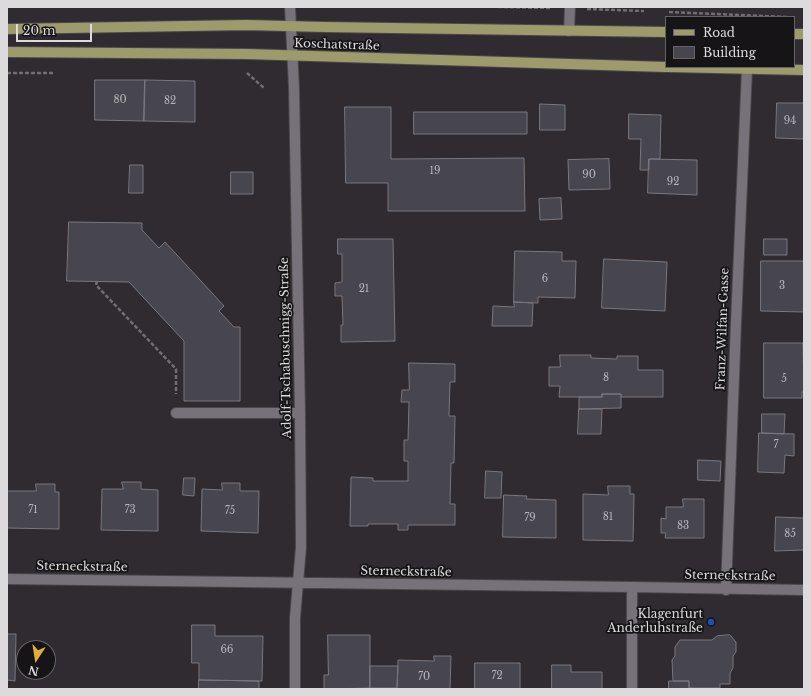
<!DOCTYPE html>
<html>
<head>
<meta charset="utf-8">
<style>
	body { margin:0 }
	#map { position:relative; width:811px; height:696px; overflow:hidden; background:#2f2b31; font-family:"Libre Baskerville",serif }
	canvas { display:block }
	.frame { position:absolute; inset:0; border:8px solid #dddade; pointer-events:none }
	.legend { position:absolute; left:665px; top:16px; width:130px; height:52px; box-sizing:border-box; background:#161417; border:1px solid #666367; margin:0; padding:5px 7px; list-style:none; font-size:12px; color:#dddade }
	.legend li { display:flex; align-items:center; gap:8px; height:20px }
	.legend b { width:20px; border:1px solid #666367 }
	.north { position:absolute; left:16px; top:640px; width:40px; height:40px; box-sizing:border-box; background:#161417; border:1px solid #666367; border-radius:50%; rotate:192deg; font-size:11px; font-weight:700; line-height:16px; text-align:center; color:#dddade }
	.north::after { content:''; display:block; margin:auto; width:14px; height:18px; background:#e3ae35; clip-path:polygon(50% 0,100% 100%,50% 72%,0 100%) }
	.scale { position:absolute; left:16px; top:24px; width:76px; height:18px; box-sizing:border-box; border:2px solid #dddade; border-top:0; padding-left:5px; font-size:12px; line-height:14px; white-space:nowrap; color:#dddade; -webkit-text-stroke:3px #161417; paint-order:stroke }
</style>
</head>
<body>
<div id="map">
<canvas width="811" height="696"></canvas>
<div class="frame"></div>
<ul class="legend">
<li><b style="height:5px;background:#9d9a6c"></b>Road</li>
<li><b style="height:11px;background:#47454d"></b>Building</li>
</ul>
<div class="north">N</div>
<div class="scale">20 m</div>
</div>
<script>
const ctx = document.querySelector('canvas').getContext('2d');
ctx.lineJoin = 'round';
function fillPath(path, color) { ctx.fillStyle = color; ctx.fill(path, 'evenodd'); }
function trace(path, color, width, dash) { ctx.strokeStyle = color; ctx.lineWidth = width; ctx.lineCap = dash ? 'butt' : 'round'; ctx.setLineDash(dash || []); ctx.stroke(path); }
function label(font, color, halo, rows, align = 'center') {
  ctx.font = font + ' "Libre Baskerville",serif'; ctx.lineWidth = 3.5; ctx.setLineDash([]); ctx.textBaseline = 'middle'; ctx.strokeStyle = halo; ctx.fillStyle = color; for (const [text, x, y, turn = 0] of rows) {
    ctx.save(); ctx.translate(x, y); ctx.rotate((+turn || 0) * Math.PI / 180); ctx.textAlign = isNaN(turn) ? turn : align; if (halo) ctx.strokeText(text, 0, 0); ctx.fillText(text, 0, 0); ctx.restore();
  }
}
const building = new Path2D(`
	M95,80H145L144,121L95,120Z
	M145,80L195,81V122L144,121Z
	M777,103H804V139L776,138Z
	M540,104L565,105V130H540Z
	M345,107H391V159L524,158L525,211H388V183H346Z
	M414,112H527V134H414Z
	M629,114L661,115L660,159H649V170H640L641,139H629Z
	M609,159L610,189L569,190L568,160Z
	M649,159L697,160V195L648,193Z
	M130,165H143V193H129Z
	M231,172H253V194H231Z
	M561,198L562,219L540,220L539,199Z
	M69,222L142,223V230L159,248L165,242L224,306L219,311L234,327H240V401H184V341L129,282L67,281Z
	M338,239H393L395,341L341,342V325H343L342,296H335V283L342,282V254H338Z
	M764,239H787V255H764Z
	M515,251L562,252V261H576L575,298L538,297V303L514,302Z
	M604,259L667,262L665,311L602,308Z
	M761,261H804V312L761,311Z
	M514,302L533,303L532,326H492L493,306L514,307Z
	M764,343H803L804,392H802V398H764Z
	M560,355H591V358L617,359V356H638V370H663V397H621V394H602V397H559L560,386H549V367H560Z
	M409,363L455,364V382H450L449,416H455L454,463H451L450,504H455V525H408V530H398V524H368V526H350L351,477L373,478V481H408V461H404V440H408L409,402H401L402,390H409Z
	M602,394H621V408L579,409V397H602Z
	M579,409H602L601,434H578Z
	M762,414H785L784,434L762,433Z
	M759,433L794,434V456L785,455L784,473L758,472Z
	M698,460L721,461L720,481L698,480Z
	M486,471L502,472L501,498H485Z
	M184,478H195L194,496L183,495Z
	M122,482H141V489L158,490V531L101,530L102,489H123Z
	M222,483H240V491H259L258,533L201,531L202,489L222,490Z
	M36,484H55V492H59V529L7,528V491H36Z
	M608,486H630V494H634L633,541L583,540V494L608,495Z
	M504,495L527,496L526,499L556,500V538L503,537Z
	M683,499H704V538H665L666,533H661V518L666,519V507H683Z
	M776,517L804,518V550L775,551Z
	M192,625H215V636H263L262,681L199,680V663H192Z
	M7,634H16L15,681L7,680Z
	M328,635H370V688L324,689V675H328Z
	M730,635L736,642V652L733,656V668L730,673V684H720V688H689V681H673L672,660L675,656V647L680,640H712L717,636Z
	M434,656H451L450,689H397L398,660L434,661Z
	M475,663H520V689H475Z
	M552,665H571V672H602V689H552Z
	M370,666H398L397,688H370Z
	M199,680L259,681V689H199Z
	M669,681H689V688L700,689H669Z`);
fillPath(building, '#47454d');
trace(building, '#79777f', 1);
const minor = new Path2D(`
	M290,7L294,88L300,413L301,547L295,618V689
	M569,31L570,7
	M176,413H300
	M7,579L632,587L804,590
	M726,590L736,323L747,69
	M632,689V587`);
const major = new Path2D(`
	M7,29L247,25L324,27L666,32
	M794,34H804
	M7,52L247,54L666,67
	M669,67L804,70`);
trace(minor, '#4a474c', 12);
trace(major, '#4a474c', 12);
trace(new Path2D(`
	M498,7L552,8
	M587,9L644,11
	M669,12L788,17
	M7,73H54
	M247,73L264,88
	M97,281L96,285L176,369V394`), '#716d72', 2.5, [4, 2]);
trace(minor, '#777279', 10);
trace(major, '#9d9a6c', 10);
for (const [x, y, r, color] of [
	[711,622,4,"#1a4fb4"]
]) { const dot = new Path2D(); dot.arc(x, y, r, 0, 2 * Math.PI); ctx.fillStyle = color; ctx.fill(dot); trace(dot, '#161417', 1.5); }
label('10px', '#b8b5ba', null, [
	["80",120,100],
	["82",170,101],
	["94",790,121],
	["19",435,171],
	["90",589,175],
	["92",673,182],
	["6",545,279],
	["3",782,286],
	["21",364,289],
	["8",606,378],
	["5",784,379],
	["7",776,445],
	["71",33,510],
	["73",130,510],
	["75",230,511],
	["81",608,517],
	["79",530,518],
	["83",683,526],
	["85",790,534],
	["66",227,650],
	["72",497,676],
	["70",424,677]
]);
label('12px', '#dddade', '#161417', [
	["Koschatstraße",337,45,2],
	["Franz-Wilfan-Gasse",723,329,-88],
	["Adolf-Tschabuschnigg-Straße",286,348,-91],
	["Sterneckstraße",82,567,1],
	["Sterneckstraße",406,572,1],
	["Sterneckstraße",730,576,1]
]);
label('12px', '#dddade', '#161417', [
	["Klagenfurt",703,615],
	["Anderluhstraße",703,629]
], 'right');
</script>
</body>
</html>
